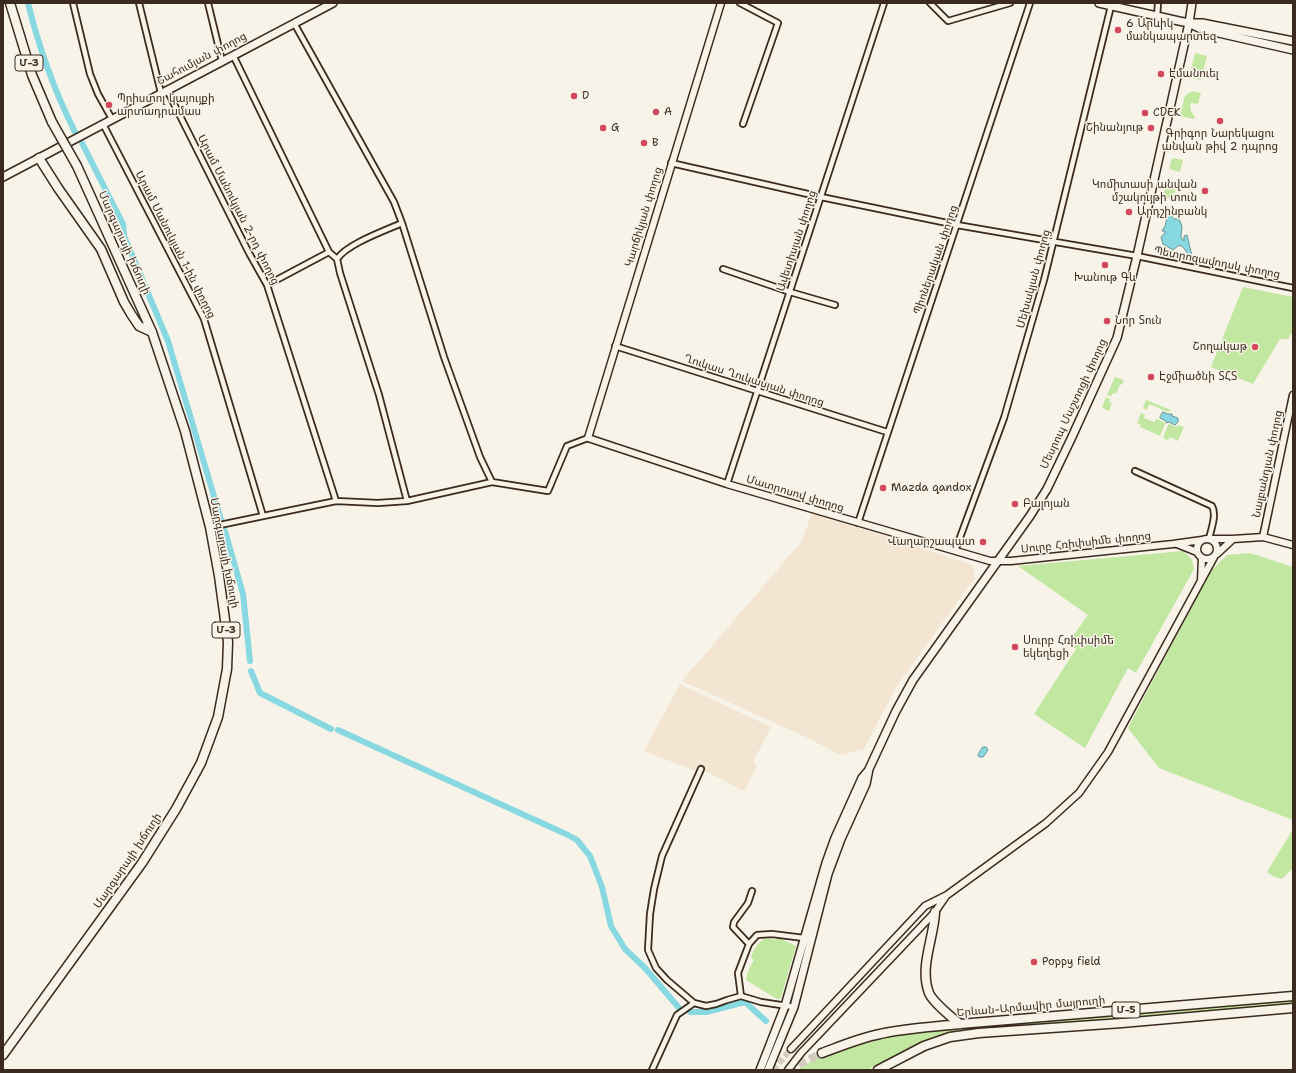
<!DOCTYPE html>
<html>
<head>
<meta charset="utf-8">
<style>
	body { margin:0 }
	#map { position:relative; width:1296px; height:1073px; overflow:hidden; background:#f7f3e8; font-family:"Shantell Sans",sans-serif }
	canvas { display:block }
	.frame { position:absolute; inset:0; border:4px solid #3b2a1e; pointer-events:none }
</style>
</head>
<body>
<div id="map">
<canvas width="1296" height="1073"></canvas>
<div class="frame"></div>
</div>
<script>
const ctx = document.querySelector('canvas').getContext('2d');
ctx.lineJoin = 'round';
function fillPath(path, color) { ctx.fillStyle = color; ctx.fill(path, 'evenodd'); }
function trace(path, color, width, dash) { ctx.strokeStyle = color; ctx.lineWidth = width; ctx.lineCap = dash ? 'butt' : 'round'; ctx.setLineDash(dash || []); ctx.stroke(path); }
function label(font, color, halo, rows, align = 'center') {
  ctx.font = font + ' "Shantell Sans","Noto Sans Armenian",sans-serif'; ctx.lineWidth = 3; ctx.setLineDash([]); ctx.textBaseline = 'middle'; ctx.strokeStyle = halo; ctx.fillStyle = color; for (const [text, x, y, turn = 0] of rows) {
    ctx.save(); ctx.translate(x, y); ctx.rotate((+turn || 0) * Math.PI / 180); ctx.textAlign = isNaN(turn) ? turn : align; if (halo) ctx.strokeText(text, 0, 0); ctx.fillText(text, 0, 0); ctx.restore();
  }
}
fillPath(new Path2D(`
	M812,512L973,565L975,578L896,687L864,749L840,755L806,737L682,681L802,541Z
	M680,684L771,727L753,762L757,765L744,791L703,770L701,773L644,751Z`), '#f3e5d1');
fillPath(new Path2D(`
	M1195,53L1207,56L1201,80L1189,78Z
	M1192,91L1201,93L1198,104L1192,103L1190,104L1191,111L1195,117L1194,119L1180,116L1185,96Z
	M1172,158L1183,160L1180,172L1169,169Z
	M1166,185L1176,187L1173,199L1163,197Z
	M1243,287L1293,297V335L1290,334L1289,339H1280L1253,384L1211,367Z
	M1115,377L1124,380L1122,385L1120,384L1116,394L1113,393L1111,396L1107,395Z
	M1106,397L1110,399L1109,402L1112,403L1109,411L1102,408Z
	M1146,400L1171,410L1168,412L1149,404L1147,410L1143,408Z
	M1141,413L1145,415L1144,418L1154,422L1156,419L1164,422L1165,424L1160,436L1140,427L1141,425L1137,423Z
	M1170,424L1176,427L1178,425L1184,427L1178,441L1170,437L1168,440L1163,438L1168,425Z
	M1183,551L1192,559L1194,569L1136,673L1128,668L1085,748L1034,714L1076,649L1068,643L1088,615L1018,566Z
	M1250,553L1293,567V820L1159,768L1128,728L1209,573L1227,555Z
	M1293,829V868L1282,879L1273,876L1267,872Z
	M765,938L775,940L779,938L796,946L782,994L780,999H777L746,980L748,971L754,960L751,957C753,950 758,942 765,938Z
	M1293,1000V1004L969,1031L931,1041L896,1055L867,1070H797C804,1066 811,1061 819,1057C851,1042 895,1036 931,1030Z`), '#c1e7a1');
const water = new Path2D(`
	M1167,214H1170L1174,219H1179L1182,226L1181,237L1184,241V236L1187,235L1192,256L1190,257L1183,247L1179,245L1173,250L1163,244L1161,237L1165,233V231H1162L1165,226L1167,218L1165,216Z
	M1163,412L1168,414H1172V416L1178,418V422L1175,425L1169,422L1166,423V421L1160,418Z
	M983,747H986L988,750L983,757H979L978,755Z`);
fillPath(water, '#87d8e1');
trace(water, '#699293', 1);
trace(new Path2D(`
	M28,3C39,48 54,90 75,132
	M82,143L123,224L124,236L168,341L221,520
	M225,531L243,594L250,661
	M251,671L260,693L331,729
	M338,730L568,835L577,840L590,856L602,887L611,926L625,949L645,968L679,1008
	M690,1012H706L745,1002L766,1021`), '#87d8e1', 6);
trace(new Path2D(`
	M773,1070L791,1049`), '#d1cbc0', 6, [6, 3]);
trace(new Path2D(`
	M788,1070L822,1053`), '#d1cbc0', 8, [8, 4]);
const minor = new Path2D(`
	M73,3L90,74L98,94L112,119
	M139,3L161,93
	M208,3L222,61
	M740,3L778,23L743,124
	M930,3L948,21L1010,3
	M1157,17L1158,3
	M294,23L394,202L402,223L444,357L480,457L492,482
	M233,55L329,252L337,259L340,273L379,395L407,501
	M167,90L249,253L267,285L336,501
	M103,124L204,319L263,516
	M671,163L821,197L957,225L1137,256L1293,288
	M337,259C347,244 384,231 402,223
	M723,269L790,292L835,305
	M267,285L329,252
	M615,346L887,432
	M1135,471L1212,506C1217,515 1211,529 1209,539
	M727,484L884,3
	M858,523L1030,3
	M210,527L336,501L378,503L407,501L492,482L548,491L567,446L588,438
	M955,551L1004,418L1044,280L1111,6
	M749,944L733,927L734,922L748,903L752,891
	M741,996L738,973L749,944L757,935L772,934L804,938
	M694,1003L667,980L656,968L648,950L650,914L654,889L662,856L701,769
	M652,1070L677,1015L694,1003L706,1006L716,1004L727,1000L741,996L761,1002L794,1007`);
const tertiary = new Path2D(`
	M721,3L588,438L727,484L990,561H1011L1173,544L1202,540
	M1263,537L1293,395
	M1197 549a10 10 0 1 1 20 0a10 10 0 1 1-20 0Z
	M1209,539H1233L1263,537L1293,545
	M1177,544L1197,552
	M1217,554L1233,539
	M1201,581L1202,558
	M791,1049L925,906L947,895L1046,823L1079,793L1108,752L1214,557
	M788,1070L801,1053L935,912L946,896`);
const secondary = new Path2D(`
	M1189,23L1192,3
	M3,177L333,3`);
const primary = new Path2D(`
	M1099,3L1179,21L1189,23H1202L1293,41
	M1189,23L1201,29L1293,50
	M760,1070L785,1006L826,863L835,838L862,778L867,772
	M768,1070L794,1007L828,874L841,839L866,784L869,769L896,711L913,680L1030,516L1047,489L1071,439L1117,338L1137,256L1189,23`);
const trunk = new Path2D(`
	M10,3L32,75L52,122
	M39,158L58,188L101,249L124,302L131,314L139,326L152,332
	M935,912C934,938 919,967 929,993C932,1001 952,1018 960,1024
	M822,1053C841,1046 860,1038 880,1034C906,1028 933,1027 960,1024L1293,996
	M3,1055L142,863L176,809L201,763L218,717L227,669L228,642L219,576L210,527L185,431L152,332L77,166
	M878,1070L924,1046L950,1037L979,1033L1122,1023L1293,1008`);
trace(minor, '#3b2a1e', 8);
trace(tertiary, '#3b2a1e', 9);
trace(secondary, '#3b2a1e', 10);
trace(primary, '#3b2a1e', 10);
trace(trunk, '#3b2a1e', 11);
trace(minor, '#f7f3e8', 4.5);
trace(tertiary, '#f7f3e8', 6);
trace(secondary, '#f7f3e8', 7);
trace(primary, '#f7f3e8', 7);
trace(trunk, '#f7f3e8', 8);
const trunkBridge = new Path2D(`
	M52,122L77,166`);
trace(trunkBridge, '#3b2a1e', 11, []);
trace(trunkBridge, '#f7f3e8', 8);
for (const [x, y, r, color] of [
	[1118,30,4,"#d1495b"],
	[1161,74,4,"#d1495b"],
	[574,96,4,"#d1495b"],
	[109,105,4,"#d1495b"],
	[656,112,4,"#d1495b"],
	[1145,113,4,"#d1495b"],
	[1220,121,4,"#d1495b"],
	[603,128,4,"#d1495b"],
	[1151,128,4,"#d1495b"],
	[644,143,4,"#d1495b"],
	[1205,191,4,"#d1495b"],
	[1129,212,4,"#d1495b"],
	[1105,265,4,"#d1495b"],
	[1107,321,4,"#d1495b"],
	[1255,347,4,"#d1495b"],
	[1151,377,4,"#d1495b"],
	[883,488,4,"#d1495b"],
	[1015,504,4,"#d1495b"],
	[983,542,4,"#d1495b"],
	[1015,647,4,"#d1495b"],
	[1034,962,4,"#d1495b"]
]) { const dot = new Path2D(); dot.arc(x, y, r, 0, 2 * Math.PI); ctx.fillStyle = color; ctx.fill(dot); trace(dot, '#f7f3e8', 1.5); }
for (const [x, y, w] of [
	[29,63,28],
	[226,630,28],
	[1126,1010,28]
]) { const box = new Path2D(); box.roundRect(x - w / 2, y - 8, w, 16, 3); ctx.fillStyle = '#f7f3e8'; ctx.fill(box); trace(box, '#3b2a1e', 1); }
label('bold 10px', '#3b2a1e', null, [
	["Մ-3",29,63],
	["Մ-3",226,630],
	["Մ-5",1126,1010]
]);
label('11px', '#3b2a1e', '#f7f3e8', [
	["6 Արևիկ",1126,24],
	["մանկապարտեզ",1126,37],
	["Էմանուել",1169,74],
	["D",582,96],
	["Պրիստոլ կայույքի",117,99],
	["արտադրամաս",117,112],
	["A",664,112],
	["CDEK",1153,113],
	["G",611,128],
	["Շինանյութ",1143,128,"right"],
	["Գրիգոր Նարեկացու",1220,134,"center"],
	["անվան թիվ 2 դպրոց",1220,147,"center"],
	["B",652,143],
	["Կոմիտասի անվան",1197,185,"right"],
	["մշակույթի տուն",1197,198,"right"],
	["Արդշինբանկ",1137,212],
	["Խանութ Գև",1105,278,"center"],
	["Նոր Տուն",1115,321],
	["Շողակաթ",1247,347,"right"],
	["Էջմիածնի ՏՀՏ",1159,377],
	["Mazda qandox",891,488],
	["Բալոյան",1023,504],
	["Վաղարշապատ",975,542,"right"],
	["Սուրբ Հռիփսիմե",1023,641],
	["եկեղեցի",1023,654],
	["Poppy field",1042,962]
], 'left');
label('11px', '#3b2a1e', '#f7f3e8', [
	["Շահումյան փողոց",202,59,-28],
	["Արամ Մանուկյան 2-րդ փողոց",238,210,63],
	["Կարճիկյան փողոց",644,217,-73],
	["Ավետիսյան փողոց",797,241,-72],
	["Մարգարայի խճուղի",124,243,66],
	["Արամ Մանուկյան 1-ին փողոց",175,245,63],
	["Պիոներական փողոց",936,260,-71],
	["Պետրոզավոդսկ փողոց",1217,263,11],
	["Մեխակյան փողոց",1034,279,-75],
	["Ղուկաս Ղուկասյան փողոց",754,381,18],
	["Մեսրոպ Մաշտոցի փողոց",1074,404,-65],
	["Նալբանդյան փողոց",1268,464,-78],
	["Մատրոսով փողոց",795,494,17],
	["Սուրբ Հռիփսիմե փողոց",1086,543,-6],
	["Մարգարայի խճուղի",224,553,79],
	["Մարգարայի խճուղի",128,861,-56],
	["Երևան-Արմավիր մայրուղի",1031,1007,-5]
]);
</script>
</body>
</html>
